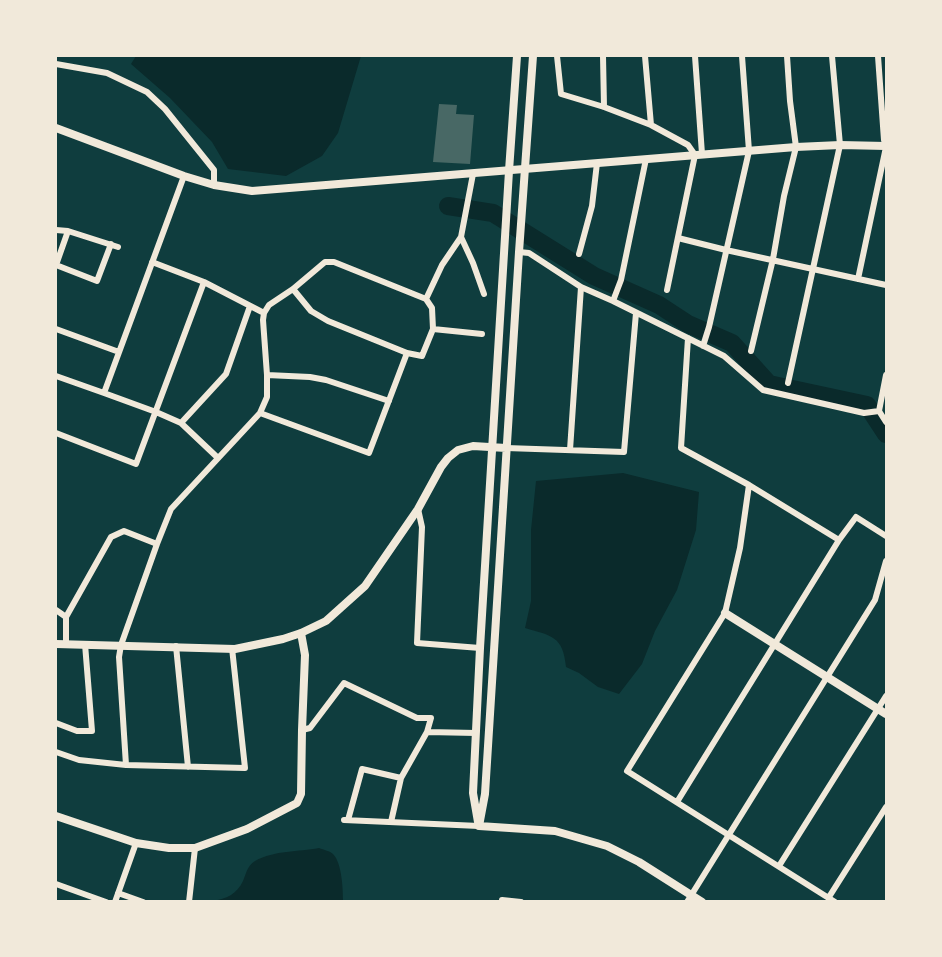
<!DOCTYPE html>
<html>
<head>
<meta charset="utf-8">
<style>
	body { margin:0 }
	#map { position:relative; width:942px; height:957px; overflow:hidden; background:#0f3d3e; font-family:"Libre Baskerville",serif }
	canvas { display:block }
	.frame { position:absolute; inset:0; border:57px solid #f1e9da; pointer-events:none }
</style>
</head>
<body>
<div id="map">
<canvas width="942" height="957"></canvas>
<div class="frame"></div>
</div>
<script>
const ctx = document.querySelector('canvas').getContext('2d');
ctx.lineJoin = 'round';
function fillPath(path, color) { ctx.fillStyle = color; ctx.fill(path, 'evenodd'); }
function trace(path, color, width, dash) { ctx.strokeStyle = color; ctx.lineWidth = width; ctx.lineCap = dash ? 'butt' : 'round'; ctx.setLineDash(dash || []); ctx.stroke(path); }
fillPath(new Path2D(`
	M136,56H361L338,133L322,156L286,176L228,169L212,142L170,98L131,64Z
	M623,473L699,492L696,530L677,590L655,631L642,664L619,694L598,687L579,673L566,667C563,636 552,636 525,628L531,601V530L536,481Z
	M319,848C324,850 330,851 333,854C342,863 343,889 343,901H213C226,899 237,894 243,881C246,874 247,866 255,861C275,850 298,852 319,848Z`), '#0a2a2b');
trace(new Path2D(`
	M448,206L493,213L594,276L659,305L688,324L732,343L769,384L867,405L886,434`), '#0a2a2b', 18);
fillPath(new Path2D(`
	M439,104L457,105L456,114L474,115L470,164L433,162Z`), '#486865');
trace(new Path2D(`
	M557,56L561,94L604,107L651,125L688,145L695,155L667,290
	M603,56L604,107
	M645,56L651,125
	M695,56L702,154
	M878,56L884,140L886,146
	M56,64L107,73L147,92L165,109L214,170V185
	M473,174L461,237L473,263L484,294
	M184,176L104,393L156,412L181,423L218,458
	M56,230L68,231L118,247
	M68,231L56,265L97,281L111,244
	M678,238L726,250L886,285
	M519,252L529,253L581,287L613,301L724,356L763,390L864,413L879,411
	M579,254L592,206L597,163
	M152,262L204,282L264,313
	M858,279L886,147
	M293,289L311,311L328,321L407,353L422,356L433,329
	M426,299L442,265L461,237
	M613,301L621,280L646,159
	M56,329L119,352
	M688,338L681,448L749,485L740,548L725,613L627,771L835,902
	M703,346L709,327L749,151L742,56
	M751,351L773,259L784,196L796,147L790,101L787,56
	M267,375L310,377L326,380L389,401
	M886,375L879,411L886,422
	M56,376L104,393
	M788,383L840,145L832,56
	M260,413L369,453L407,353
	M181,423L226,374L250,306
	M56,433L136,464L204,282
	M506,448L624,452L636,313
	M570,450L581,287
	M749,485L839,540L856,517L886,536
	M418,509L422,527L417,643L480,648
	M56,610L66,617
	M66,644V617L111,537L124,531L157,544
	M176,646L188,767
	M56,723L77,731H92L85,644
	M302,730L310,728L344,683L417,718H431L427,732L401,778L391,822
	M427,732L476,733
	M56,752L79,760L126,765L245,768L232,648
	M126,765L119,657L121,645L157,544L171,509L260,413L267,397V375L263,320L264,313L269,305L293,289L325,262H334L426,299L432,308L433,329L482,334
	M677,802L839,540
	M344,820L479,826
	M348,820L362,769L401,778
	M779,866L886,696
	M56,884L106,902
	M118,893L143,902
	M829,897L886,807
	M115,902L136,843
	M189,902L195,848
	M502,902V900L521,902
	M687,902L875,600L886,561`), '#f1e9da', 6);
trace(new Path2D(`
	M725,613L886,714
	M56,644L235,649L283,639L301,633L326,621L365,586L418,509L441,467L448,458L458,450L473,446L506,448
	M56,816L136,843L169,848H195L247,829L297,803L301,794L302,730L305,655L301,633
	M478,822L473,793L480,648L509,171L517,56
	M479,826L485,794L519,252L533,56
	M479,826L555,831L607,846L639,862L702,902`), '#f1e9da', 8);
trace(new Path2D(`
	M56,128L184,176L214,185L252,191L796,147L840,145L886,146`), '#f1e9da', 8);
</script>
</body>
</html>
